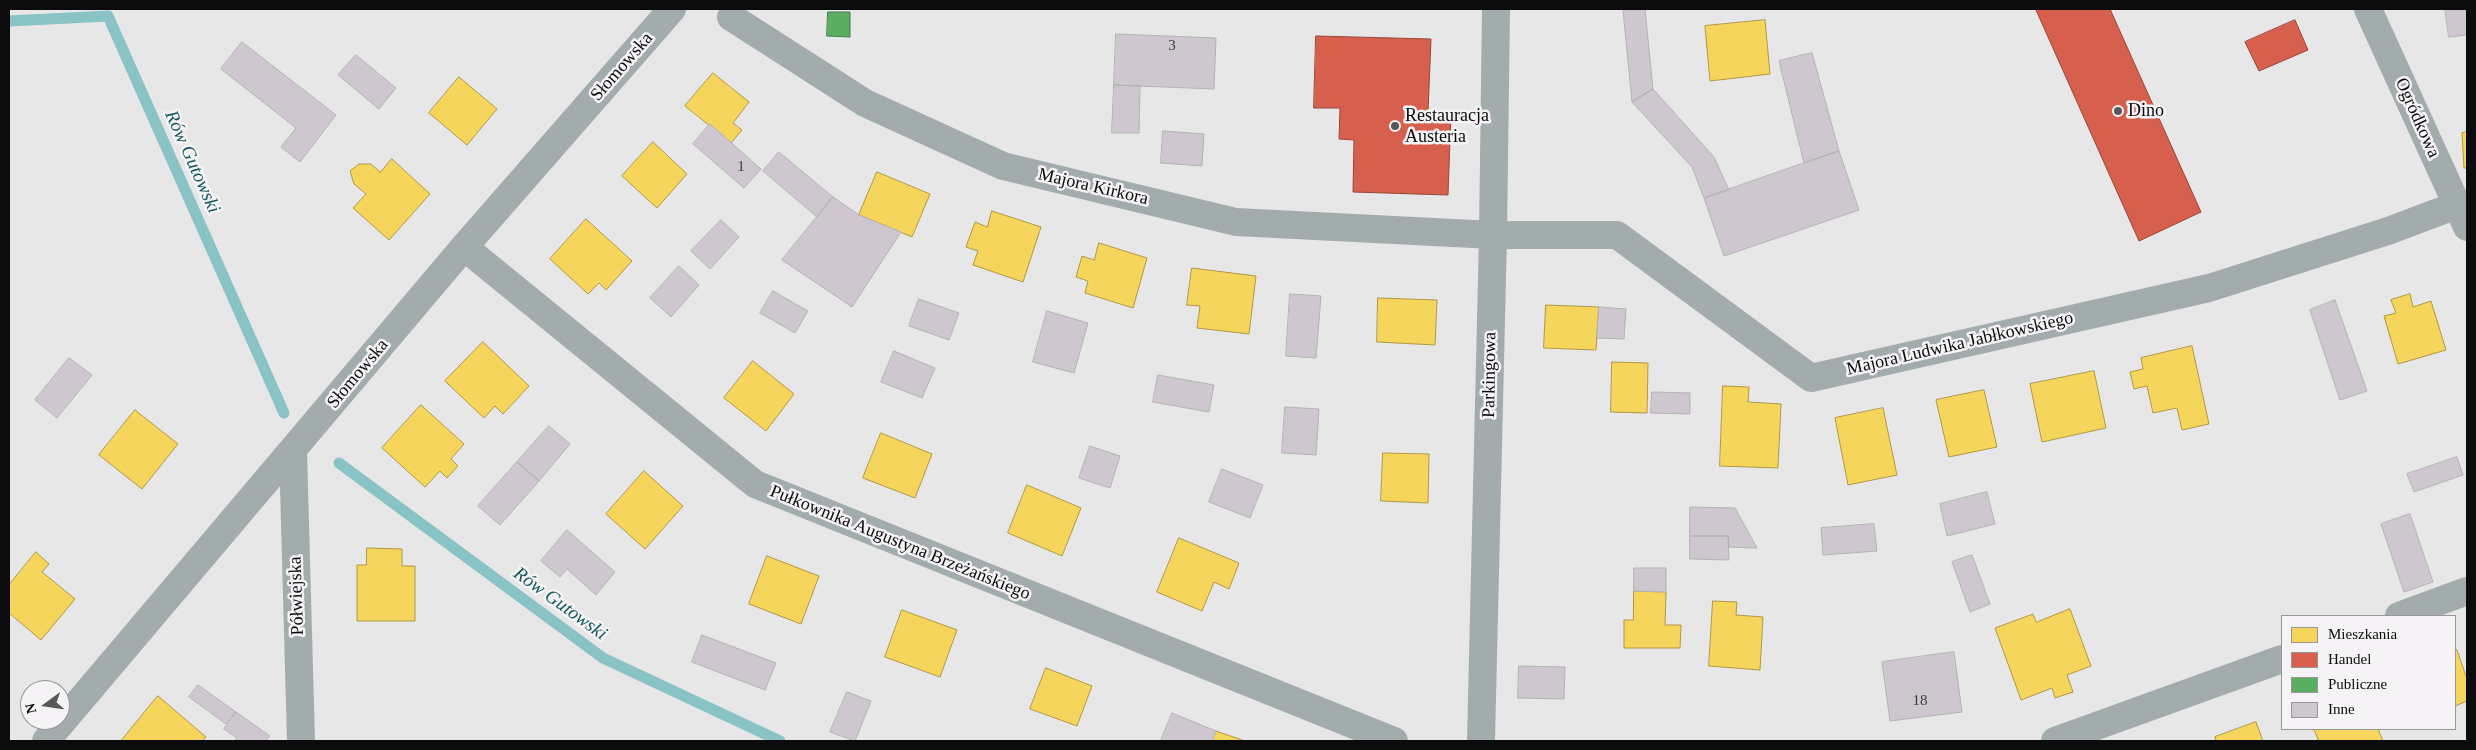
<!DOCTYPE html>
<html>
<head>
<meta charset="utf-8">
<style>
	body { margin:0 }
	#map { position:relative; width:2476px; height:750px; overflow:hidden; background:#e7e7e7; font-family:"Times New Roman",serif }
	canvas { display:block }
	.frame { position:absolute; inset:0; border:10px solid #0c0b0c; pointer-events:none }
	.legend { position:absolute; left:2281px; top:615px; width:175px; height:115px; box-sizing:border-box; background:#f5f3f6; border:1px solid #989698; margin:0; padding:6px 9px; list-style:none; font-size:15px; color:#0c0b0c }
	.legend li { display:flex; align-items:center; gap:10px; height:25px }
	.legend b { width:25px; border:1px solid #989698 }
	.north { position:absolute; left:20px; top:680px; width:50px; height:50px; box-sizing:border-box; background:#f5f3f6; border:1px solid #989698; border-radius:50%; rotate:256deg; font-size:14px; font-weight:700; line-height:20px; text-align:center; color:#0c0b0c }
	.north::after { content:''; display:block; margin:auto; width:18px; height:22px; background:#595859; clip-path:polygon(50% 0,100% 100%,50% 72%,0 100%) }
</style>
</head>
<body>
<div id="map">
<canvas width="2476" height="750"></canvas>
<div class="frame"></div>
<ul class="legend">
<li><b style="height:14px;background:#f6d55c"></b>Mieszkania</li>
<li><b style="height:14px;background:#d6604d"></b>Handel</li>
<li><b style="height:14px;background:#5aae61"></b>Publiczne</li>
<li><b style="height:14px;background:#cfc7d0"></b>Inne</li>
</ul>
<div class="north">N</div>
</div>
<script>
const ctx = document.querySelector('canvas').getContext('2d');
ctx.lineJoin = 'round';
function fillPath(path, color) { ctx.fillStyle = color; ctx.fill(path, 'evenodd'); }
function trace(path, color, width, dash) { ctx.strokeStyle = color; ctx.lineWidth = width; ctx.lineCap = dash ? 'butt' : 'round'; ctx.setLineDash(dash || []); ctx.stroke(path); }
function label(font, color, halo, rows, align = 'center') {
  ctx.font = font + ' "Times New Roman",serif'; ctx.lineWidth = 5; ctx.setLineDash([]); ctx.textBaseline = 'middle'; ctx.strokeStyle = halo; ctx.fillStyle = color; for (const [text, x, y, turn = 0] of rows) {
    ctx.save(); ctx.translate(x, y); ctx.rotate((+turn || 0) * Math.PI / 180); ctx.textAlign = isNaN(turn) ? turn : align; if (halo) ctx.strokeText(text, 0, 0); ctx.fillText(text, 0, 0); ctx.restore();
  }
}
const homes = new Path2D(`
	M1765,20L1770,74L1710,81L1705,26Z
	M713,73L749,102L733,123L742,130L731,143L685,106Z
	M459,77L497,109L467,145L429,113Z
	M2467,132V168H2464L2462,133Z
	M653,142L687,174L657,208L622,176Z
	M392,159L430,194L389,240L353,208L366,194L354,184L350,171L359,164H371L380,172Z
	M877,172L930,194L912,237L859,215Z
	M992,211L1041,227L1023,282L973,265L978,251L966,247L975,222L987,227Z
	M586,219L632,261L606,290L599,283L588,294L550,259Z
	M1099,243L1147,258L1133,308L1085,293L1088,281L1076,277L1082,256L1094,260Z
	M1192,268L1256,276L1249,334L1197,328L1200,306L1187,305Z
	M2410,294L2413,307L2431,301L2446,350L2398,364L2384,316L2396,313L2391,300Z
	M1378,298L1437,300L1435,345L1377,342Z
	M1546,305L1599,307L1596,350L1544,348Z
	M483,342L529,386L503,414L495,406L484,418L445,381Z
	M2192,346L2209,424L2182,430L2177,408L2153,413L2147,386L2134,389L2130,372L2143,369L2141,358Z
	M753,361L794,394L766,431L724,398Z
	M1612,362L1648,363L1647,413L1611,412Z
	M2094,371L2106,428L2042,442L2030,384Z
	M1723,386L1749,387L1748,402L1781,404L1778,468L1720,466Z
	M1984,390L1997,447L1949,457L1936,400Z
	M421,405L464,444L451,459L458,466L447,478L440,471L425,487L382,448Z
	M1883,408L1897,475L1848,485L1835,418Z
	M135,410L178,444L142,489L99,455Z
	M881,433L932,454L915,498L863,478Z
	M1383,453L1429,454L1428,503L1381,501Z
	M644,471L683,506L645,549L606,514Z
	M1027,485L1081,508L1062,556L1008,533Z
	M1179,538L1239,563L1229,589L1214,582L1202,611L1157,592Z
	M367,548L402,549V566H415V621H357V565H366Z
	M36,552L49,564L42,572L75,599L41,640L9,613V585Z
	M767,556L819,576L801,624L749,604Z
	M1634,591L1666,592L1665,625H1681L1680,648H1624V620H1633Z
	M1713,601L1737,602L1736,615L1763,617L1760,670L1709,666Z
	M2070,609L2091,666L2067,675L2073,692L2055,698L2052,688L2021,700L1995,628L2033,614L2036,622Z
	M902,610L957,630L940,677L885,657Z
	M2457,650L2467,679V701L2455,706V651Z
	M1046,668L1092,686L1077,726L1030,709Z
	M158,696L206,737L202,741H121Z
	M2256,722L2263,741H2216L2215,737Z
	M2314,729H2378L2383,741H2314L2318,740Z
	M1216,731L1245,741H1212Z`);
fillPath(homes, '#f6d55c');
trace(homes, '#b09844', 1);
const shops = new Path2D(`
	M2039,9H2110L2201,212L2139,241L2036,10Z
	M2295,20L2308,50L2259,71L2245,42Z
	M1316,36L1431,39L1428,112H1451L1448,195L1353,192L1354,140L1339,139L1340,108H1314Z`);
fillPath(shops, '#d6604d');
trace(shops, '#99463a', 1);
const public = new Path2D(`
	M828,12H850V37L827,36Z`);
fillPath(public, '#5aae61');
trace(public, '#437d48', 1);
trace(new Path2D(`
	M9,21L108,16L284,413
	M339,463L603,658L780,741`), '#89c3c5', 11);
const building = new Path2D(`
	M1645,9L1653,89L1632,102L1623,10Z
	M2445,9H2467V35L2449,37Z
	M1116,34L1216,38L1214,89L1114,85Z
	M242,42L336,115L300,162L281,147L296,128L221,69Z
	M1812,53L1839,151L1804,163L1779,61Z
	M356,55L396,88L379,109L338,75Z
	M1114,85L1140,86L1139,133H1112Z
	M1653,89L1714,157L1729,190L1704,198L1692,167L1632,102Z
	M710,124L761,169L744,188L693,144Z
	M1163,131L1204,134L1202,166L1161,163Z
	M1839,151L1859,210L1724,256L1704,198Z
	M779,152L833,197L817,217L763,171Z
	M833,197L859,215L901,232L852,307L782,260Z
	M721,220L739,237L710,269L691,251Z
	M679,266L699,285L671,317L650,298Z
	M773,291L808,311L795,333L760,313Z
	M1290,294L1321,296L1316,358L1286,356Z
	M919,299L959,313L949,340L909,326Z
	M2335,300L2367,391L2340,400L2310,310Z
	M1599,307L1626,309L1624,339L1597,338Z
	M1047,311L1088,323L1074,373L1033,362Z
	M894,351L935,368L922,398L881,382Z
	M69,358L92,375L57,418L35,400Z
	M1158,375L1214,385L1209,412L1153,402Z
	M1652,392L1690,393V414L1651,413Z
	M1285,407L1319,409L1316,455L1282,453Z
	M549,426L570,444L539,481L517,462Z
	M1090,446L1120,456L1110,488L1079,478Z
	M2457,457L2463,475L2414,492L2407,474Z
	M517,462L539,481L500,525L478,506Z
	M1222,469L1263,485L1250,518L1209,502Z
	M1987,492L1995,524L1947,536L1940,504Z
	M1690,507L1735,508L1757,548L1729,547L1728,536H1690Z
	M2410,514L2433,582L2404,592L2381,524Z
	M1874,524L1877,551L1823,555L1821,528Z
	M567,530L615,572L596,595L567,569L560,577L541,561Z
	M1690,536H1728L1729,560L1690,559Z
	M1972,555L1990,604L1970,612L1952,562Z
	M1634,568H1666V592L1634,591Z
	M702,635L776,663L765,690L692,662Z
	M1954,652L1962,712L1890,721L1882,662Z
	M1519,666L1565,667L1564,699L1518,698Z
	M198,685L236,712L226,724L189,697Z
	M847,692L871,701L855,741L830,732Z
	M236,712L270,736L266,741H234L237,738L224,729Z
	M1172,713L1216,731L1212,741H1161Z`);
fillPath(building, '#cfc7d0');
trace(building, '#b3b3b3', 1);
trace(new Path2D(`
	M2368,9L2467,227
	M731,17L865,103L1003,166L1236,222L1493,235H1617L1811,378L2209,288L2388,231L2457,205
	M464,247L755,484L1394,741
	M293,451L301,741
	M2399,616L2467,591
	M46,741L464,247L672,9
	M1481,741L1493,235L1496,9
	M2055,741L2282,659`), '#a3acac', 28);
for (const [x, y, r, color] of [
	[2118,111,5,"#595859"],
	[1395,126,5,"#595859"]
]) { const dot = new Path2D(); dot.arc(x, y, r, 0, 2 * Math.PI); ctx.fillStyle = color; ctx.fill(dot); trace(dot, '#f5f3f6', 2); }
label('15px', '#3d3a3d', null, [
	["3",1172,46],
	["1",741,167],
	["18",1920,701]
]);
label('18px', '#0c0b0c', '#f5f3f6', [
	["Słomowska",622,67,-49],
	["Ogródkowa",2417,118,66],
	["Majora Kirkora",1093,187,13],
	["Majora Ludwika Jabłkowskiego",1960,344,-13],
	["Słomowska",358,374,-50],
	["Parkingowa",1490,375,-89],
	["Pułkownika Augustyna Brzeżańskiego",900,543,22],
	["Półwiejska",297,596,-92]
]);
label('18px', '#0c0b0c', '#f5f3f6', [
	["Dino",2128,111],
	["Restauracja",1405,116],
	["Austeria",1405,137]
], 'left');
label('italic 19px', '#11595c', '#f5f3f6', [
	["Rów Gutowski",192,162,66],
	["Rów Gutowski",560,604,36]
]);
</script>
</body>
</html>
